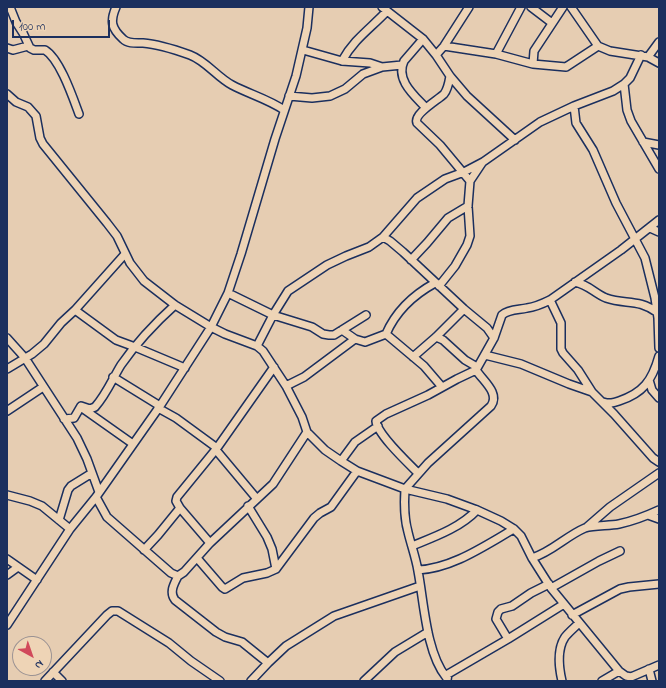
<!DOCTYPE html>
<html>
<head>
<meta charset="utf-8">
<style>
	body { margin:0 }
	#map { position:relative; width:666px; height:688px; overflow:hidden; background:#e6cdb2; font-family:"Indie Flower",sans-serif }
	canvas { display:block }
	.frame { position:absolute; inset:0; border:8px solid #1b2f5e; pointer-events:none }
	.north { position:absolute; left:12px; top:636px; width:40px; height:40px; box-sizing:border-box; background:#eed4b6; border:1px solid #9a9293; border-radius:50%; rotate:140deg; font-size:11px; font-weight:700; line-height:16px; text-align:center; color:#1b2f5e }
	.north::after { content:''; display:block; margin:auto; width:14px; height:18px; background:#d1495b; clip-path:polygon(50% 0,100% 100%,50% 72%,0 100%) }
	.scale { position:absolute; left:12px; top:20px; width:98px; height:18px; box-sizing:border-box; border:2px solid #1b2f5e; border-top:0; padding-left:5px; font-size:12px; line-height:14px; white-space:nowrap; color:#1b2f5e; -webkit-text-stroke:3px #eed4b6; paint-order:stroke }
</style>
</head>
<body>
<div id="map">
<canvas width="666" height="688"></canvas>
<div class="frame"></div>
<div class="north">N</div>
<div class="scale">100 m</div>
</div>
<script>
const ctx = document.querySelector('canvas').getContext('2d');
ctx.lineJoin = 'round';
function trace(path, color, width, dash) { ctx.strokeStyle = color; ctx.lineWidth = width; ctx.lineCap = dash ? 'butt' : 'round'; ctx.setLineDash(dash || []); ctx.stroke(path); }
const minor = new Path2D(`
	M10,7L16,22L23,33L30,48L34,50H45C60,59 73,98 79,114
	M116,7C110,21 111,28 123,39C128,44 136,43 143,43C157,44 176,50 190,55C206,61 217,77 232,85C249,94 268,99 284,110
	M382,7L423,39L436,55L450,76L467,96L515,140
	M531,7L552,23
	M571,7L598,46L610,51L648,57L659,63
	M423,39L404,61C395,80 415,96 426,108
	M444,46L496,54L533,64L566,67L598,46
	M7,48L13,50L28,46
	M303,50L342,61L370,63L382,67L402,65
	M496,54L521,7
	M436,55L444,46L469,7
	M648,57L659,42
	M342,61C354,39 370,29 387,11
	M533,64L534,51L563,7
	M450,76C449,82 448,89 444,94C438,100 413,114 417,123L440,145L470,181
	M624,84L627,110L631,121L659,169
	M7,94L16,102L28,107L36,116L40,138L43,144L107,223L117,236L130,263L144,281L175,305L211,327L225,334L257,346L263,351L286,386L302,417L307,432L325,450L341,461L357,471L405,489L447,499L477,510L501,521L514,529L521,536L532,558L551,588L619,671L626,676L631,677L659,665
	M289,96L312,98L330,96L345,89L363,74L382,67
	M574,106L576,123L593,150L616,203L645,258L655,298L658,318L659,348
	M643,142L659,145
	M650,228L659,232
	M383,237L390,241L403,252L464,309L487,328L494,338
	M411,260L427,243L448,218L468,206
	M575,282C589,285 594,293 606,298C626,305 638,298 658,313
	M439,286L455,266L467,245L470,236L468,206L470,181L482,163
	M228,293L273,315L312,327L323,334L329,335H334L366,315
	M550,300L561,323V349L563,353L578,370L592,392
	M75,310L116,340L135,347L185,368
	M342,330L355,339L365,342L386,334L424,366L442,387
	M386,334C396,311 413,295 435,283
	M436,337L443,340L465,360L477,367
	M7,338L25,358L77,438L87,459L99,492
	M257,346L273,315L288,291L327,265L346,256L369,247L383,237L417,198L445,179L464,172L483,162L540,122L574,106L613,91L624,84L630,78L641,55
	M485,355L521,364L569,384L592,392L614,414L653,458L659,462
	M413,357L436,337L464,309
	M7,369L32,354L44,344L61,323L75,310L125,254
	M113,377L160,406
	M649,380L652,390L659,398
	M286,386L304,377L355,339
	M603,402C610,404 613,403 619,401C643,393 652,381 659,356
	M82,408L133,444
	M158,408L176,418L217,448
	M7,411L43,387
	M64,419L74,418L81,406L90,409L95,407C106,395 113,378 121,365C137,342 155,323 175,305
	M216,450L257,499
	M341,461L355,442L378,426
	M418,473C408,463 377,434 376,421L386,414L428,395L457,379L476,370
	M7,495L30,501L42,506L70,529
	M96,497L107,517L171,573L178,576L184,572L210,543L273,484L307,432
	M248,506L267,537L272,549L276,569
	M648,515L659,519
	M59,520L68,490L71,486L92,473
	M587,527L610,507L659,473
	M210,543L180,508L176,501L177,497L217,448L274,367
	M412,546C434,537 460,528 477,510
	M144,550L158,535L180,508
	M197,558L222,587L225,589L243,578L267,573L276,569L314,518L320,513L331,507L357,471
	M532,558C552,552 566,536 585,528C594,525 609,526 619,524C633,521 646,516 659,510
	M7,559L37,580
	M418,570C453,568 484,546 514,529
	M7,575L18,567
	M178,576C174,584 169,592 175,600L216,632L225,637L242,642L268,663
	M551,588L599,561L620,551
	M572,615L620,589L629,587L659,584
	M7,625L70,529L96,497L160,406L211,327L228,293L241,254L275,139L296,76L307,28L309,7
	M508,639L496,619L498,612L501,609L512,606L531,593L549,584
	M649,669L652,681
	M53,672L62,681
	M446,677C426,652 424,602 418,571C416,558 411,545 408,532C404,518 404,504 405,489L428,463L491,406C500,393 483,381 476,370L494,338L502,315C509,309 519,310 527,308C535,307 542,304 550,300L621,250L659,220
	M447,680L448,674L508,639L564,604
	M45,681L107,615L112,611H118L169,643L191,661L220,681
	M251,681L268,663L286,646L334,616L420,586
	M364,681L395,652L428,632
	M562,681C559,668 557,649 565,637C569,632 574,628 579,623
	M602,681L619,671`);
trace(minor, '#1b2f5e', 10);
trace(minor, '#eed4b6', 7);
</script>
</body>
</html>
